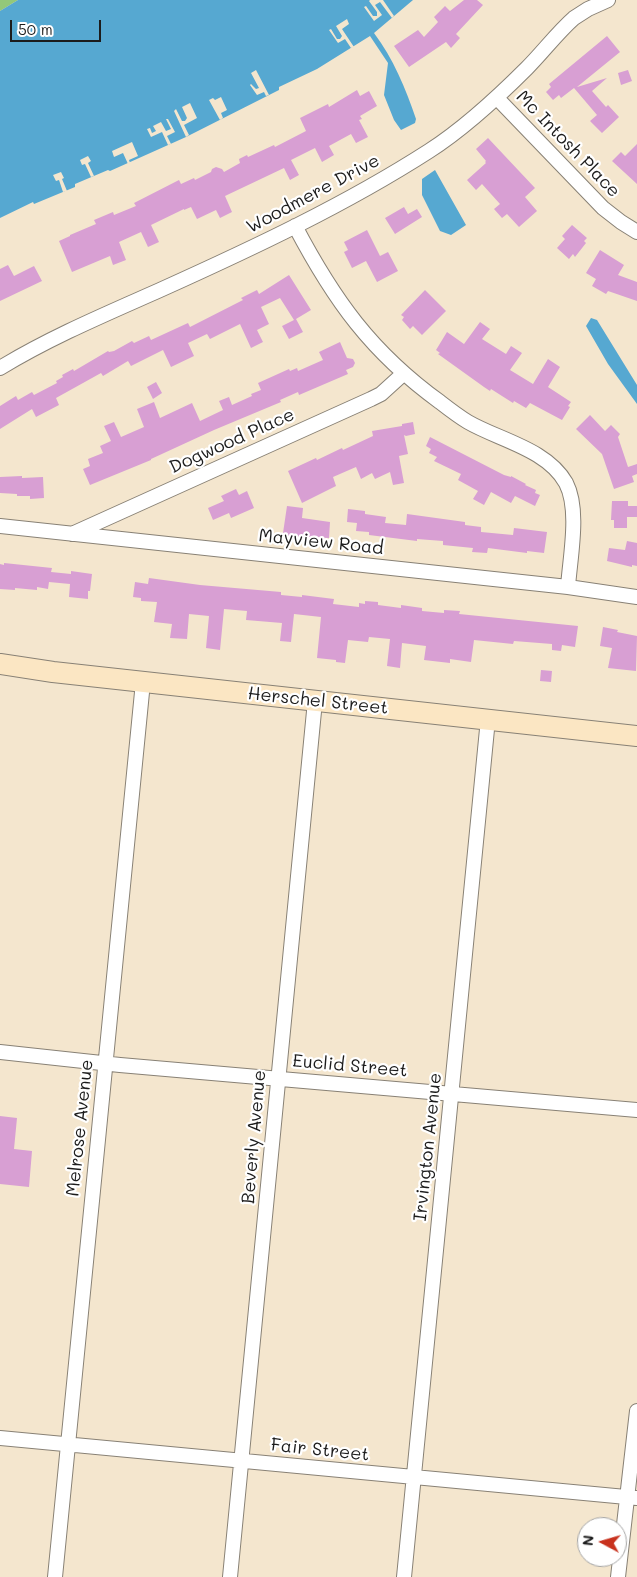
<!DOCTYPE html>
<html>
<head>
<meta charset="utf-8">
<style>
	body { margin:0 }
	#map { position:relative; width:637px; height:1577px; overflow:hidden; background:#f4e6ce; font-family:Mali,sans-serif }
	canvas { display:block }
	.north { position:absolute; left:577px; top:1517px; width:50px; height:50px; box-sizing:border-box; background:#fff; border:1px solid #a4a4a4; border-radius:50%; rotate:276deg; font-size:14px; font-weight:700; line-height:20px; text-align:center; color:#1c1c1c }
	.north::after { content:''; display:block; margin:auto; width:18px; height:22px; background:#c8321e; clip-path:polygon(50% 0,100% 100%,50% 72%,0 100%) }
	.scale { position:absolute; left:10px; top:20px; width:91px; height:22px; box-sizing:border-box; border:2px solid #1c1c1c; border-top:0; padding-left:6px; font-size:15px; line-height:18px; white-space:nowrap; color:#1c1c1c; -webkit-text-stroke:4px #fff; paint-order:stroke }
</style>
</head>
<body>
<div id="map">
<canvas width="637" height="1577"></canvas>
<div class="north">N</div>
<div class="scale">50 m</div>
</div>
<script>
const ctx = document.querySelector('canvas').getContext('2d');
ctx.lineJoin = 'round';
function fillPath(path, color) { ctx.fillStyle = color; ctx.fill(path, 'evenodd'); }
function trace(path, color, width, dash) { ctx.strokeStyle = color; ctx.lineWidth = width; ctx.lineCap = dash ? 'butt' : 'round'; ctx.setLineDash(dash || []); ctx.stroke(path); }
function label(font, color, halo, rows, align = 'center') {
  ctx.font = font + ' Mali,sans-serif'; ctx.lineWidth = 4.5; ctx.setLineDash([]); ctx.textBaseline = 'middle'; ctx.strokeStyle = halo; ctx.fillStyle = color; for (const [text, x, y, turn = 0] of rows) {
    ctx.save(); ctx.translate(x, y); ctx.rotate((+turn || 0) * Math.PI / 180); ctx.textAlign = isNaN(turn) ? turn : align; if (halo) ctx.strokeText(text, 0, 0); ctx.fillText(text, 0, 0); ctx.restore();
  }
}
fillPath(new Path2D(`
	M0,0H18L0,11Z`), '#93c879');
fillPath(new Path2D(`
	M18,0H413L374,33C393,58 406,89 416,119L415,123L401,130L394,120L384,95L388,63L370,36L317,69L279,87V90L186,137L110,171L108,170L75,184V187L34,204L33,202L0,218V11Z
	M435,170L466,225L451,235L440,231L422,195V179Z
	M591,318L597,320L637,385V404L608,364L586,326Z`), '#56a8d1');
fillPath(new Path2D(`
	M370,0H383L394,16L392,18L380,2L375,5L382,15L374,21L364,7L366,6L373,16H377V12L369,1Z
	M347,19L349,24L342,29L354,47L351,48L345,39L338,43L329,30L331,29L337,39H340L342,36L336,26Z
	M256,70L269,95L266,96L264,92L257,95L250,85L251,84L256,89L259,88L251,73Z
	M221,97L227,110L221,113L223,118L220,120L209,100L213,98L215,100Z
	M190,103L197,118L184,125L189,135L186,137L174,111L176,109L182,121H185L187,118L182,107Z
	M166,119H168L175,132L167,136L171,144L168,145L162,132L151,137L147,129L150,128L152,133L156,131L153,126L161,122L166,131L171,129Z
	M132,142L138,156L129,160L130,163L128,164L123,153L114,157L112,151Z
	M88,156L91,161L88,163L94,176L91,177L85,164L82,165L80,160Z
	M61,172L64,178L62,179L67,191L63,192L59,180L56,181L53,175Z`), '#f4e6ce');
fillPath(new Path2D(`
	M464,0H477L483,5L456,34L460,38L451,48L446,42L409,67L394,46L418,30L424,37L438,22L434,17L445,6L450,11Z
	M607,36L620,52L577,87L607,78L592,91L606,107L608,105L619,117L602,133L590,121L597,115L574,88L561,98L559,95L553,100L546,92L551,87L549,84Z
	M628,70L632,81L621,85L618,73Z
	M357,90L360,96L369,91L377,106L360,116L362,119L359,120L368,137L356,143L351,134L329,146L334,155L322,162L315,148L291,160L299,175L290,180L284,168L225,196L232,212L220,218L216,210L197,219L191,207L184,210V209L151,225L159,242L148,247L141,232L119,242L126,260L113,265L110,256L72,272L59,241L70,236V235L96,224L94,220L113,212L114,215L136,206L134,203L179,180L181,184L194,178L195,180L211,172L212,169L216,167L222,169L224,172L240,163L239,159L247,155L248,157L274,145L275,147L306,131L300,118L328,104L329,107Z
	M488,138L535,188L525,197L537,211L519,227L507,214L502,218L494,209L500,204L482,184L476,190L467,180L486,163L485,162L486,161L476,149Z
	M637,144V184L612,161L621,152L625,156Z
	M404,207L408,214L417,209L422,217L395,234L385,218Z
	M572,225L587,238L584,241L586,243L575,257L573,254L569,259L557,248L565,239L562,236Z
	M367,230L380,256L388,252L398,271L377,282L366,261L352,268L344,252L348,250L344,242Z
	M600,250L624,265L618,275L637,282V301L608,291L606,294L592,286L596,279L586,273Z
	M8,265L14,276L34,266L42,281L0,301V269Z
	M289,275L311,310L296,319L303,332L289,339L282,326L294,320L280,298L261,307L269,324L257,330L263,342L251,348L240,324L210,339L207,334L188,343L194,356L171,367L163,350L131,366L128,361L103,376L101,373L56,398L59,405L36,417L32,409L0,429V406L16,396L18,400L32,392L34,395L57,383L56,381L63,377L62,375L73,369L74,371L108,351L109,352L114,351L132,341L134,343L149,336L151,340L188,323L190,327L243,300L241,298L257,290L259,294Z
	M425,290L446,311L422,335L413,326L410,329L402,320L404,317L401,315Z
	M480,322L490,329L482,339L506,354L511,346L522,353L510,370L533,384L548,359L560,367L548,387L571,402L568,406L570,407L562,420L530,403L526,408L514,401L513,403L491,389L490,391L484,387L438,354L440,353L436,350L447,332L464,344Z
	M340,342L347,358L353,359L355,363L353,367L346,370L348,374L299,395L298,392L280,400L281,402L214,430L151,459V460L90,485L83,469L90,466L88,459L103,453L100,446L111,441L104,426L114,422L121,437L144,427L137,409L154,402L160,418L192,403L200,421L223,410L219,401L229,397L232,405L252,396L251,394L261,390L258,383L289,369L290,371L297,368L298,371L323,360L319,352Z
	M156,382L162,393L153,399L147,387Z
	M590,415L605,431L611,425L620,434L618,437L628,467L637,464V474L632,476L634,482L614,489L602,454L576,429Z
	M413,422L415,434L406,436L404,435L408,454L399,456L404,483L393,485L390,472L375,479L372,473L361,479L356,467L333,477L336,486L302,503L288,471L316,458L317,460L342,448L343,450L373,436L372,431L402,426V424Z
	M430,437L504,475L511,477V476L526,484L525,485L536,490L535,493L540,495L535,506L515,496L511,503L491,492L484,505L473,499L478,491L458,480L461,474L434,461L437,457L429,453L431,449L426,446Z
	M22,476V478L43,477L44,498L30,499V496H17V494L0,493V477Z
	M236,489L239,495L247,491L254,508L231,518L229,513L213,520L208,508L224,501L221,496Z
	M612,501H628V506H637V517H627V528H614V520H611Z
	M287,506L303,508L302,518L330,522L329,538L284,536L283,533Z
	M348,509L365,511V514L386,517L385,523L406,525L407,514L465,522V525L481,527V532L513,535L514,528L547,532L544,553L527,551V553L488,548L487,553L472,552L473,548L443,545V541L417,539V541L369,535V532L356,531L357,523L347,522Z
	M627,541L637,543V566L632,565V567L607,561L609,548L625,550Z
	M4,563L52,568L51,572L71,574V571L92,574L90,591H88V599L69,597L70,584L49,582L48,589L37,587V590L15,588V590L0,589V564L4,565Z
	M149,578L200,585L281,592V595L302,597V595L334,599L333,604L359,607V603L365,604V601L378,602V605L401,608V605L422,608V611L444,613V610L460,611L459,614L578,626L575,647L562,645L561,651L552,650V644L514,641L513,644L474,640L471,662L450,659V663L424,660L426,646L402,643L400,668L387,666L390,639L369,637L368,642L348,640L345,663L336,662V660L317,658L321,617L294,614L291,642L280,641L282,623L246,620L247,611L224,609L220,650L206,648L209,616L189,614L187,639L170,638L172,624L154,622L157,602L141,601V598L133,597L135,582L148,584Z
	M603,627L618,630L617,632L637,636L636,671L608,668L612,648L600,646Z
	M541,670L552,671L551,682L540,681Z
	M0,1116L17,1118L14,1149L32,1151L29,1187L0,1184Z`), '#d89fd3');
const street = new Path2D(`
	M497,98L603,208L621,222L637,232
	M295,226C334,300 371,352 440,402C449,409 458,416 468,422C499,440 547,449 566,483C580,510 570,557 568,587
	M0,368C51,337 106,314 160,290C251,249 345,205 429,151C465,128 497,98 527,68C543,52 557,33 574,18L588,9L608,0
	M0,526L568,587L637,597
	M72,534L371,399L381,394L403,374
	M0,1052L120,1065L637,1110
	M0,1438L637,1498
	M55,1577L143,682
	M230,1577L315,701
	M404,1577L488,719
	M618,1577L637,1411`);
const secondary = new Path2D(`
	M0,664L53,672L637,736`);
trace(street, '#888175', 16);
trace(secondary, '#888175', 22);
trace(street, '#fff', 14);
trace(secondary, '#fbe6c3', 20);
label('18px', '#1c1c1c', '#fff', [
	["Mc Intosh Place",568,144,46],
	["Woodmere Drive",313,194,-28],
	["Dogwood Place",232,441,-24],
	["Mayview Road",321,542,6],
	["Herschel Street",318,701,6],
	["Euclid Street",350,1066,5],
	["Melrose Avenue",80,1128,-84],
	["Beverly Avenue",254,1137,-85],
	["Irvington Avenue",428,1147,-84],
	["Fair Street",320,1450,6]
]);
</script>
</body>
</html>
